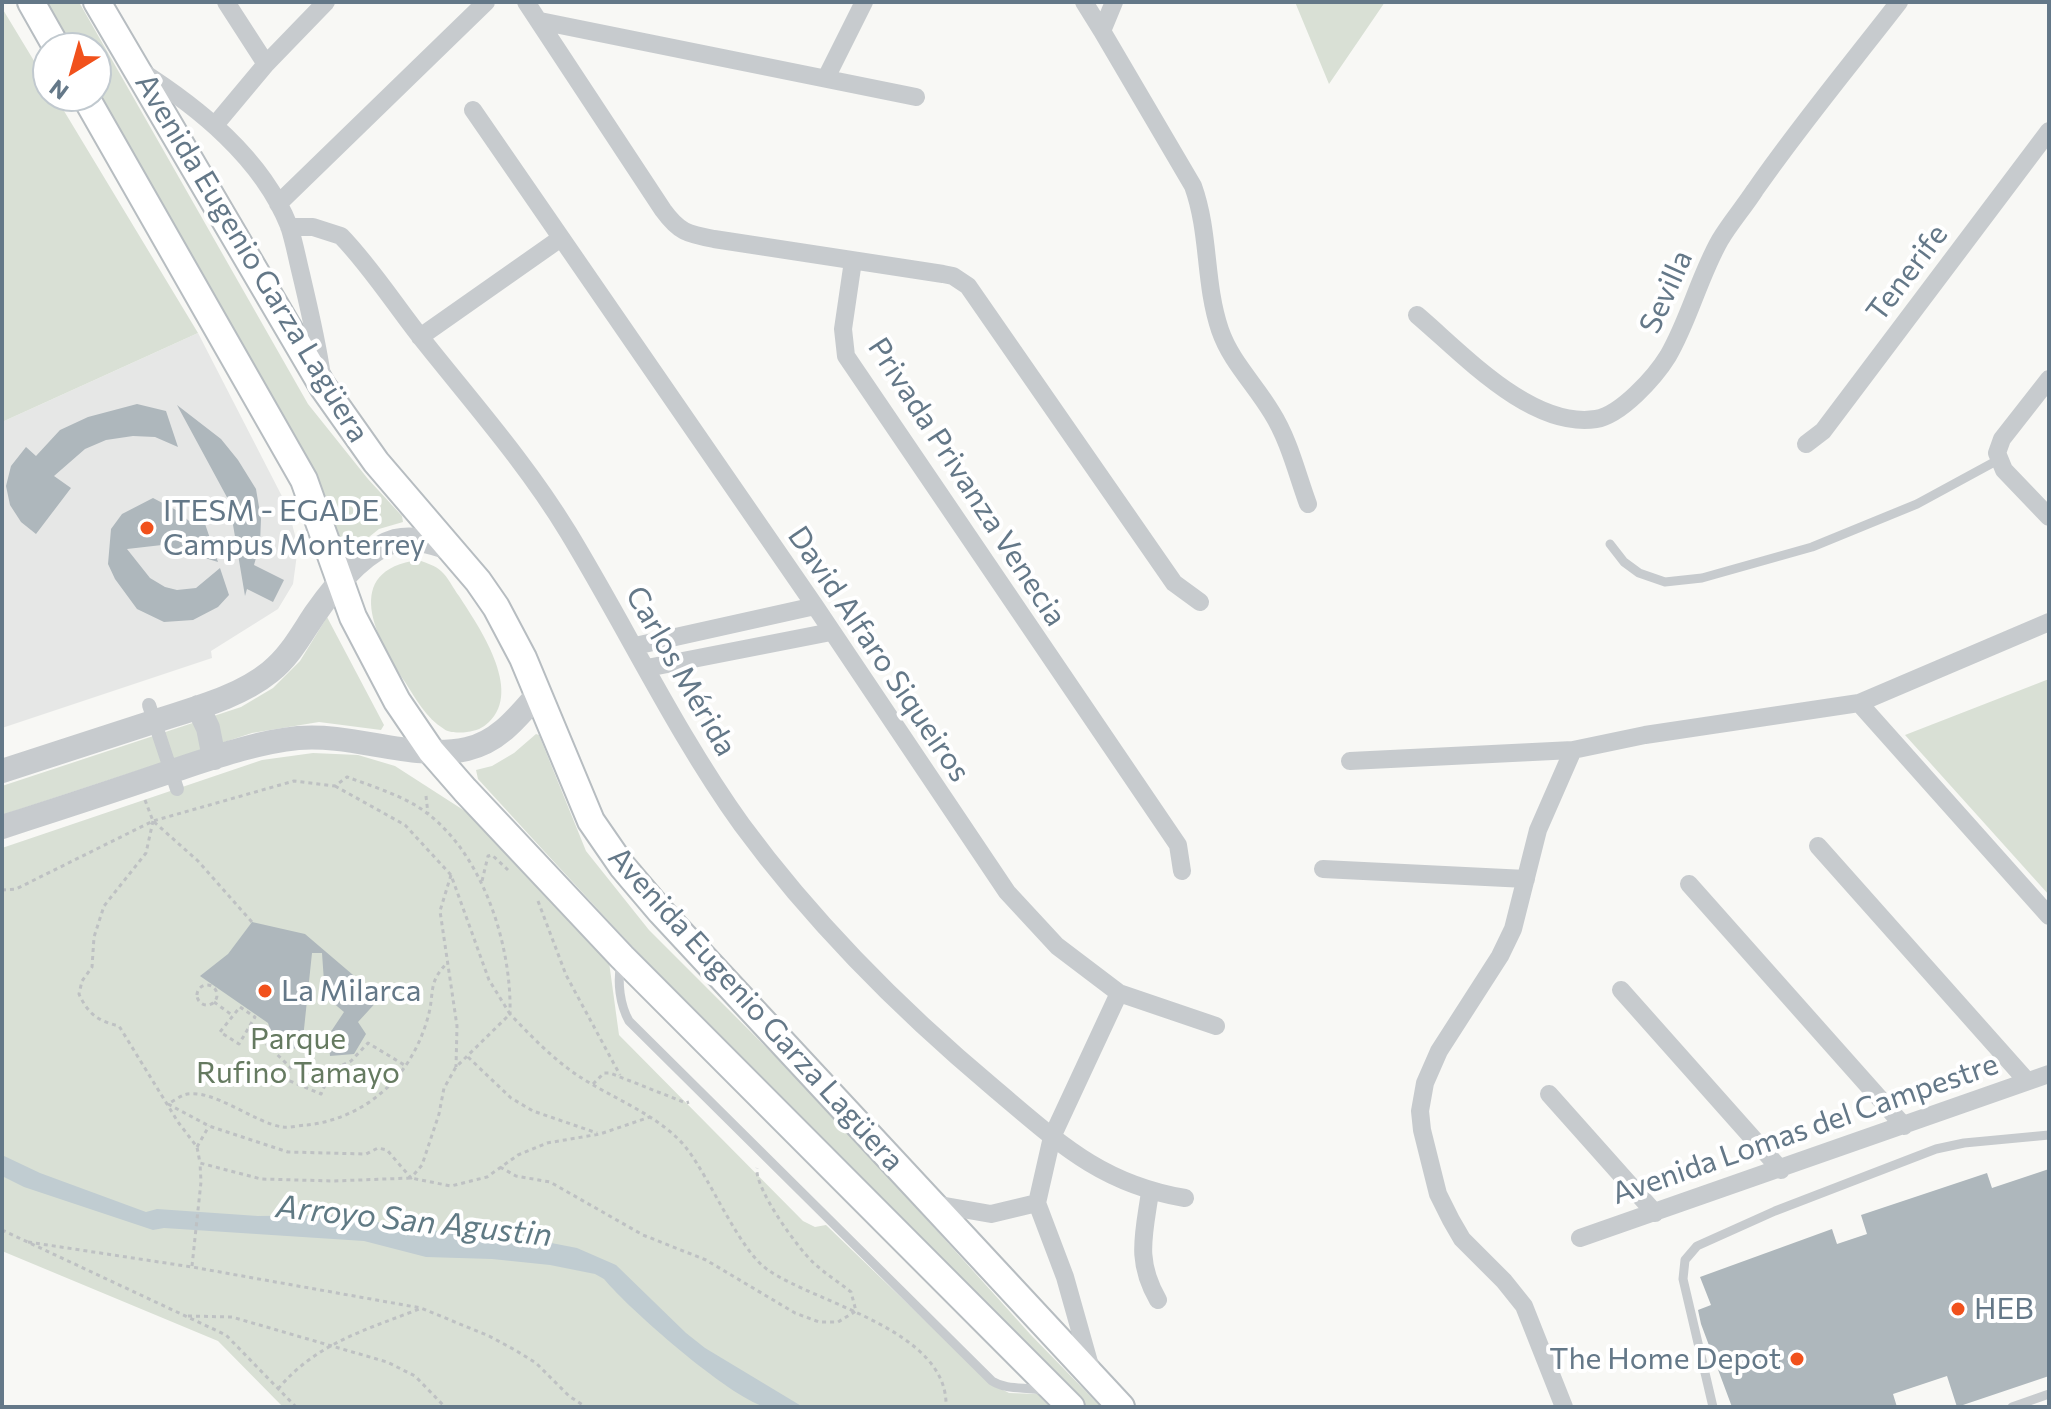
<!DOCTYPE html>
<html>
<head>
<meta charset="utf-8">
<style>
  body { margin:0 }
  #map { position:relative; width:2051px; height:1409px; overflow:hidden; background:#f8f8f5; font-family:Commissioner,sans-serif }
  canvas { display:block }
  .frame { position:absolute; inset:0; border:4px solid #647888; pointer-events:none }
  .north { position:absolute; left:32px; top:32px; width:80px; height:80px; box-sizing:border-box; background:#fff; border:2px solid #c1c9cf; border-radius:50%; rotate:217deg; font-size:22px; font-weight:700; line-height:32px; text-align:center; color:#647888 }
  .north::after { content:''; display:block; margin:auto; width:28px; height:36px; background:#f1511c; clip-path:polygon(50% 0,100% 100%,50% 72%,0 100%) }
</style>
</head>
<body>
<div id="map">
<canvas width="2051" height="1409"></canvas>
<div class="frame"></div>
<div class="north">N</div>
</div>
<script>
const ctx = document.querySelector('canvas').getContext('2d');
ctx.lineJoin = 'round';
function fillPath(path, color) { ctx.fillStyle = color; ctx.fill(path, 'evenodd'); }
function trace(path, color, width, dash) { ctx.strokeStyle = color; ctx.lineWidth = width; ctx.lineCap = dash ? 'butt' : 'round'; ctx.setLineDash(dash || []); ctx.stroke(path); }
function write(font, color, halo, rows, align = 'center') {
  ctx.font = font + ' Commissioner,sans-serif'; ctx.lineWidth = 8; ctx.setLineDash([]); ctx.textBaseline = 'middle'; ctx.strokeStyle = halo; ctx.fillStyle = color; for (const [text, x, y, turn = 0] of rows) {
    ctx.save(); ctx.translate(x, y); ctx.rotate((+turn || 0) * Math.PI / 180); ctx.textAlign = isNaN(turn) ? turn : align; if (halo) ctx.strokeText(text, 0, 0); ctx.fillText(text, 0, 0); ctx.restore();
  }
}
const built = new Path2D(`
  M198,333L288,508L298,547L293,584L278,609L211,651L212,658L2,728V422Z`);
const green = new Path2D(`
  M47,2H79L308,404L368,479L402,516L403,522L379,529L344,557L316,480L96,89V48H73Z
  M1295,2H1385L1329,84Z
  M2,8L48,84V96H55L198,333L2,422Z
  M419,560C426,563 436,566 441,571C448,577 453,588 459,596C479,627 523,690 489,722C483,728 476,731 467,732C460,733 449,733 444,729C426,718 416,699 405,682C376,639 340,570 419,560Z
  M327,617L384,725L381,730L319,722L252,733L2,815V786L241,707L273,688L300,661Z
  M2049,679V895L1905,735Z
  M536,734L539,735L586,851L649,930L821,1102L1030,1334L1101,1407H1086C972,1289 855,1175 739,1058C650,967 564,873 478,779L476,770L492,766L514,753Z
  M313,753L358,755L395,766L468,813L609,962L619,1035L803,1221L815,1227L826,1225L990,1383L1009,1393L1037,1394L1050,1407H283L218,1341L2,1251V848L262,760Z`);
const water = new Path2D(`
  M2,1155L40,1173L146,1212L157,1209L258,1216L330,1215L480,1237L536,1240L577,1248L616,1265L686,1333L705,1348L803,1407C791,1407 776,1409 765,1407C728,1396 630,1310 604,1279L595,1274L550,1265L492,1259L426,1257L364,1241L164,1228L153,1230L24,1187L2,1176Z`);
const building = new Path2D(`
  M137,404L166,411L178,447L155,437L133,436L106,440L85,449L54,476L71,488L36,534L21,522L10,505L6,486L11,466L26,447L36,456L60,430L88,417Z
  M177,405L221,439L238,460L256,489L261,519L260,544L254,565L284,580L273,602L247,589L245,596L229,501Z
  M153,498L176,510L189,521L201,512L218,562L162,545L127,549L150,578L165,587L177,590L196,588L220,568L229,595L218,607L193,620L164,622L137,609L115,579L108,564L111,529L122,514Z
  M252,922L305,934L380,998L358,1022L366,1034L354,1054L330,1056L328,1036L344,1012L325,996L322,953H312L302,1048L277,1050L268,1023L200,976L228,954Z
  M2049,1169V1376L1957,1407L1947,1376L1893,1394L1897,1407H1732L1701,1324L1698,1310L1711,1305L1700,1277L1832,1229L1837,1244L1867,1234L1861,1215L1987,1173L1992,1188Z`);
const path = new Path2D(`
  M335,786L405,825L451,875L489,980L510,1014L456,1067L444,1088L439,1114L422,1165L411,1178L387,1150L378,1148L366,1154L288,1152L209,1126L168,1104C173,1101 179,1097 184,1095C210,1086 256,1124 283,1127C290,1128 300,1125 307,1125C368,1118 412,1075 428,1017C435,992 427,983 448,962
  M426,796L428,814
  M145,800L153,821L198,861L252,922
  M153,821L146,853L104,906L94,937L92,967L82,981L79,994C88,1014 98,1021 119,1026L178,1122L197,1147L200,1163L261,1179L334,1181L411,1178L451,1186L487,1177L518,1155L547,1143L600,1134L650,1117
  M451,875L440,911L457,1026L456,1067
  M482,881L488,856L492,855L508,870
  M2,890L16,889L153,821L294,781L335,786L347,777C369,785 394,793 415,805C480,844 512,942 510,1014C531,1036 552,1058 577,1075C611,1098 662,1116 687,1149C711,1180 739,1250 768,1270C817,1304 949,1330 946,1407
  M538,901L566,975L620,1075
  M197 995a10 10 0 1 1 20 0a10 10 0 1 1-20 0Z
  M214,1002L232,1015
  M240,1007L255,1017L239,1044L220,1032Z
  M249,1027L292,1069L283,1078L321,1094L332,1070L351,1061L368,1043L406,1066
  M468,1057L511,1098L533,1111L597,1133
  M593,1084L604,1073H610L686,1103L689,1102
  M197,1147L209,1126
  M500,1167L516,1176L550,1182L643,1235L706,1260L795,1313L819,1322H838L856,1311L851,1292C840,1283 827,1275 816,1265C800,1252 754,1188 757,1168
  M2,1230L226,1335L296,1407
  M28,1242L192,1267L421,1308L489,1336L515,1350L536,1363L569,1396L586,1407
  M192,1266L201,1182L200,1163
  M188,1316L232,1317L387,1362L415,1376L445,1407
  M278,1389C316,1343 366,1330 419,1309`);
const service = new Path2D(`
  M1610,544L1624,562L1639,573L1665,582L1702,578L1812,547L1917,504L1998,460
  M621,964C617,982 620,1005 629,1021L992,1381C1008,1391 1027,1386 1045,1391
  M1713,1407L1683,1279L1685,1260L1697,1246L1775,1211L1936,1149L1964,1143L2049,1135
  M2012,1407L2049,1394`);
const pedestrian = new Path2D(`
  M149,705L177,789`);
const minor = new Path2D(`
  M226,2L266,64
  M526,2L663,210C679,232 687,234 714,239L943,274L953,276L968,286L1174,583L1200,602
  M1084,2L1102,31
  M1114,2L1102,31L1193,186C1210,233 1204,283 1220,330C1231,362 1255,384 1272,413C1289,440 1297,474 1308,504
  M540,21L916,97
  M138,69C198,107 262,158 289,226C294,241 297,258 301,274C309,308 317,341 322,376
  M826,78L864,2
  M473,110L815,606L1007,892L1057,946L1119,993L1216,1026
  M215,125L266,64L326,2
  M278,204L486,2
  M289,227H313L341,236C371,267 395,305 422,339C472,402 526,463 568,532C627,629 676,733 742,825C814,923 902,1011 995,1089C1058,1142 1101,1184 1185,1198
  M853,261L843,329L846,356L1178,845L1182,871
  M1417,315C1462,353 1531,429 1596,419C1621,415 1655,377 1668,356C1689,320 1699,277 1720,240C1730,223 1744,207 1755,190C1800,125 1851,64 1899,2
  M420,337L561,238
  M2049,379L2002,439L1997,453L2004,470L2049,517
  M1806,444L1823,431L2049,131
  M635,646L815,606
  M647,668L831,632
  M1859,703L2049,916
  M1350,761L1573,750
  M1818,846L2027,1081
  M1323,869L1526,879
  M1689,884L1904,1126
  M1621,990L1781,1170
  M1549,1094L1655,1213
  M1150,1192C1144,1235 1135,1260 1158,1300
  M934,1204L991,1214L1037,1203
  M1580,1238L2049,1074
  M1092,1373L1065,1277L1037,1203L1052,1137L1119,993
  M1564,1407L1524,1306L1504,1281L1462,1239L1451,1220L1438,1194L1422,1130L1420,1111L1425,1083L1439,1051L1500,956L1513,929L1538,830L1573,750L1645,735L1859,703L2049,622`);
const tertiary = new Path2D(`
  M198,707L208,728L214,758
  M2,771C52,755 103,738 153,722C192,709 238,698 270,672C290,656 301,635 315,614C333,588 363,550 395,541C414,537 431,542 449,548
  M2,827C58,809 113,791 169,772C209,759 256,742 298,738C353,733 413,761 467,749C498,742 517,718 537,695`);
const secondary = new Path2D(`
  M31,2L57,48
  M97,2L323,387L376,462L478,581L496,607L523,658L591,821L622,866L661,912L1121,1407
  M85,96L304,480L353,617L397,701L431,751L465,790L622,957L1071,1407`);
const markers = [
  [147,528,8,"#f1511c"],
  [265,991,8,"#f1511c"],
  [1958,1309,8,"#f1511c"],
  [1797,1359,8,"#f1511c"]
];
const streetNames = [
  ["Avenida Eugenio Garza Lagüera",252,258,59],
  ["Tenerife",1907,273,-53],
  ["Sevilla",1666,292,-66],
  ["Privada Privanza Venecia",967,482,57],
  ["David Alfaro Siqueiros",879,654,56],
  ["Carlos Mérida",681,671,60],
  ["Avenida Eugenio Garza Lagüera",756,1009,48],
  ["Avenida Lomas del Campestre",1805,1129,-19]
];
const poiNames = [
  ["ITESM - EGADE",163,511],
  ["Campus Monterrey",163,545],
  ["La Milarca",281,991],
  ["HEB",1974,1309],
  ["The Home Depot",1781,1359,"right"]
];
const parkNames = [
  ["Parque",298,1039],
  ["Rufino Tamayo",298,1073]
];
const waterNames = [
  ["Arroyo San Agustin",414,1221,6]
];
fillPath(built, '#e6e7e6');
fillPath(green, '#d9e0d5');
fillPath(water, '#c0ccd1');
fillPath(building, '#aeb7bc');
trace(secondary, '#b7bdc1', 30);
trace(path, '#bec1c3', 3, [4, 4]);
trace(service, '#c7cbce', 9);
trace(pedestrian, '#c7cbce', 14);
trace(minor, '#c7cbce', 18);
trace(tertiary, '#c7cbce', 24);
trace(secondary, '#fff', 26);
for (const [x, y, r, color] of markers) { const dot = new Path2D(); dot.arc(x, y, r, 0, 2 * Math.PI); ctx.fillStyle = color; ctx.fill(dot); trace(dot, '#fff', 3); }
write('30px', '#647888', '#fff', streetNames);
write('30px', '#647888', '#fff', poiNames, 'left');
write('30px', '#657a60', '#fff', parkNames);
write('italic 32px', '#607a84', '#fff', waterNames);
</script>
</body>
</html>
